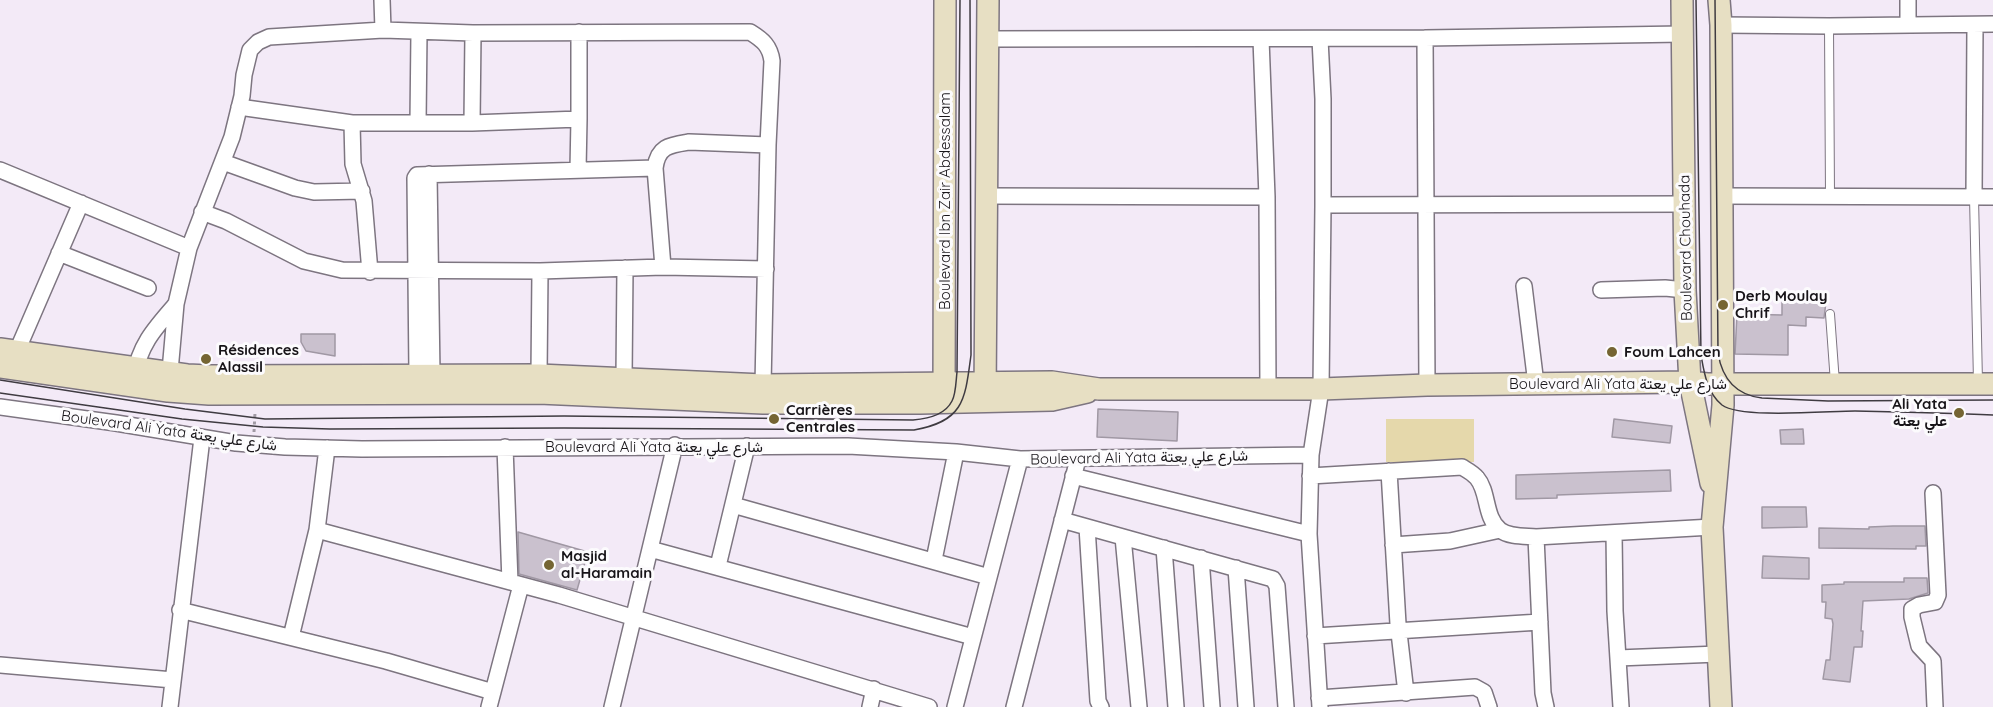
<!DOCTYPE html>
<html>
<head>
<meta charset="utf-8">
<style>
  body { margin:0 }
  canvas { display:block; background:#f3eaf7 }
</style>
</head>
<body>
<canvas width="1993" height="707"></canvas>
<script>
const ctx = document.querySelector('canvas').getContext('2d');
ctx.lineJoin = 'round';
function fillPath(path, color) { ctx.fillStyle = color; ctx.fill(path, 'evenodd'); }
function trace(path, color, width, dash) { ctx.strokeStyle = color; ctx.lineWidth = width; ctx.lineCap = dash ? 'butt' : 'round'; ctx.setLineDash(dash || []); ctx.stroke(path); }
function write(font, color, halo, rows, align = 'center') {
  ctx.font = font + ' Quicksand,Vazirmatn,sans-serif'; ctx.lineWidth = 6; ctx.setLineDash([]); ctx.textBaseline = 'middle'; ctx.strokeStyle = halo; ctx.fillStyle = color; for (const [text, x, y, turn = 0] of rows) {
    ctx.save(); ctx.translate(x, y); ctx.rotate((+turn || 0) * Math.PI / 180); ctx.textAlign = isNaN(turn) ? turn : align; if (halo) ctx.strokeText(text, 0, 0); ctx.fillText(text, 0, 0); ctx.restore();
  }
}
const green = new Path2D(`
  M1386,419H1474V462H1386Z`);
const building = new Path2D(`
  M1782,301L1826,302L1824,318L1806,317V326L1788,325V355L1735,354L1737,314L1782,315Z
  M301,334H335V356L306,351L301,342Z
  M1098,409L1178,412L1177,441L1097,437Z
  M1614,419L1672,426L1670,443L1612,437Z
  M1803,429L1804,444H1781L1780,430Z
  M1670,470L1671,491L1557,495V498L1516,499V475Z
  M1762,507H1806L1807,527L1762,528Z
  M1893,526H1925L1926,546H1916V549L1819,548V528L1869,529V527Z
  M518,532L588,552L577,590L519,574Z
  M1763,556L1809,558V579L1762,578Z
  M1904,578H1927L1928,593L1909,599L1863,601L1861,631H1863L1862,647H1854L1850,682L1823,679L1826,660H1830L1833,624L1832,619L1825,618L1826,602H1822V585L1844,584V582H1904Z`);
const path = new Path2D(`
  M254,432L255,413H257`);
const lane = new Path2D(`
  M1829,26L1830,197
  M1974,197L1978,382
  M1830,314L1835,383`);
const street = new Path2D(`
  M1721,25L1829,26L1993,24
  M1908,25V0
  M383,30L473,33L750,32C763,40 770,46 772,61L768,145L763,385
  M1425,38L1427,385
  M989,39L1425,38L1683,34
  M1261,39L1267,197L1268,389
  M239,107L352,123H472L579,119V32
  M352,123L353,164L364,201L370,272
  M418,123L419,32
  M472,123L473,33
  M223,162L295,188L314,192L362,191
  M0,170L189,248
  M578,170L579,119
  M429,174L432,374
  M988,196L1267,197
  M1722,196L1993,197
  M1974,197L1975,25
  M1323,205L1684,204
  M202,212L226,221L304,261L342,270L540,271L663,267L766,269
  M59,253L148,288
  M663,267L655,168C658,146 670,145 689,142L768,145
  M1524,286L1536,384
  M1601,290L1665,288L1685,290
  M17,351L81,203
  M417,374L415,178L417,175L655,168
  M539,375L540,271
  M134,378C139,345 155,328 176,304
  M624,378L625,268
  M169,382L176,304L189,248L232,137L242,96L244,75L250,50L258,42L269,37L383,30L382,0
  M0,407L116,423L236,443L285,447L362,449L848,446L956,452L1020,459L1311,455
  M505,447L510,582
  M1389,471L1398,624L1406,693
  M1073,476L1309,534
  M1310,476L1462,467C1467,470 1473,473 1477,478C1489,492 1484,517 1500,530C1509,537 1525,536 1536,537L1712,527
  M1933,493L1938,595L1935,602L1919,605L1912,609V617L1919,646L1933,661L1935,707
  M733,505L989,577
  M1062,520L1273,579L1277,586L1286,707
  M1087,527L1098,701L1101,707
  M317,530L559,595L929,707
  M1614,533L1615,611L1621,707
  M1123,537L1139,707
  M1536,537L1543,693L1546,707
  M1393,545L1450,541L1500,530
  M1164,548L1176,707
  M650,549L973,637
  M1201,558L1212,707
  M934,560L956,452
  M718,566L747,446
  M1236,568L1246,707
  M180,610L386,661L493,692
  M1315,636L1540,622
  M291,637L317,530L327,448
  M1618,658L1718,654
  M0,665L173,680
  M1319,698L1475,687L1484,692L1489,707
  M170,707L202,438
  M489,707L521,585
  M612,707L675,445
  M870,707L874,689
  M955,707L1020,459
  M1014,707L1078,459
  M1320,707L1309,534L1311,455L1321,389L1323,205V99L1320,39`);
const secondary = new Path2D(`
  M1682,0L1685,290L1690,382L1711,483
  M1719,0L1721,25L1723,405L1712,527L1721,707
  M0,349L187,375L209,376L539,375L763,385L1052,382L1099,389H1321L1427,385L1690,382L1707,384H1993
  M0,367L168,391L209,394L539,393L763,403H920L1052,400L1087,392
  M985,397L988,0
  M944,398L945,0`);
const tram = new Path2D(`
  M1696,0L1701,355C1704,372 1707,393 1722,405C1741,419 1828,411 1855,411C1901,412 1947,413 1993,415
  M1715,0L1718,353C1722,378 1735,395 1762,398L1828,401L1993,400
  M0,380L185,409L265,419L564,416L913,420C926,419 945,415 952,401C956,394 956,380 957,372L960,0
  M0,393L182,419L263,427L330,429L564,428L914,430C964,421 965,400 971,355L970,0`);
const markers = [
  [1723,305,6,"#756533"],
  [1612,352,6,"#756533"],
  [206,359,6,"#756533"],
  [1959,413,6,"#756533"],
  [774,419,6,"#756533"],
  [549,565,6,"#756533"]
];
const streetNames = [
  ["Boulevard Ibn Zair Abdessalam",945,201,-90],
  ["Boulevard Chouhada",1686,248,-91],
  ["Boulevard Ali Yata شارع علي يعتة",1618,384],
  ["Boulevard Ali Yata شارع علي يعتة",169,431,8],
  ["Boulevard Ali Yata شارع علي يعتة",654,447],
  ["Boulevard Ali Yata شارع علي يعتة",1139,458,-1]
];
const poiNames = [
  ["Derb Moulay",1735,296],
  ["Chrif",1735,313],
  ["Résidences",218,350],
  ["Alassil",218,367],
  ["Foum Lahcen",1624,352],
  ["Ali Yata",1947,404,"right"],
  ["علي يعتة",1947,421,"right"],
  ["Carrières",786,410],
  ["Centrales",786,427],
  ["Masjid",561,556],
  ["al-Haramain",561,573]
];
fillPath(green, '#e5d8ab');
fillPath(building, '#cac1ce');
trace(building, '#a098a4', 1.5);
trace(lane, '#7d7580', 10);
trace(street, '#7d7580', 18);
trace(secondary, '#7d7580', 24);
trace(path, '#a19aa4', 3, [3, 4.5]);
trace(lane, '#fff', 8);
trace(street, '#fff', 15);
trace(secondary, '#e7dfc3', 21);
trace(tram, '#3f3b41', 1.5);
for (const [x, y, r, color] of markers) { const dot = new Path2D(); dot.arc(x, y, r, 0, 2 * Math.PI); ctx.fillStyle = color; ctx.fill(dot); trace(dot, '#fcfbfd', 2); }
write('15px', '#171418', '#fcfbfd', streetNames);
write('bold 15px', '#171418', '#fcfbfd', poiNames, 'left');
</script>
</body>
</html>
